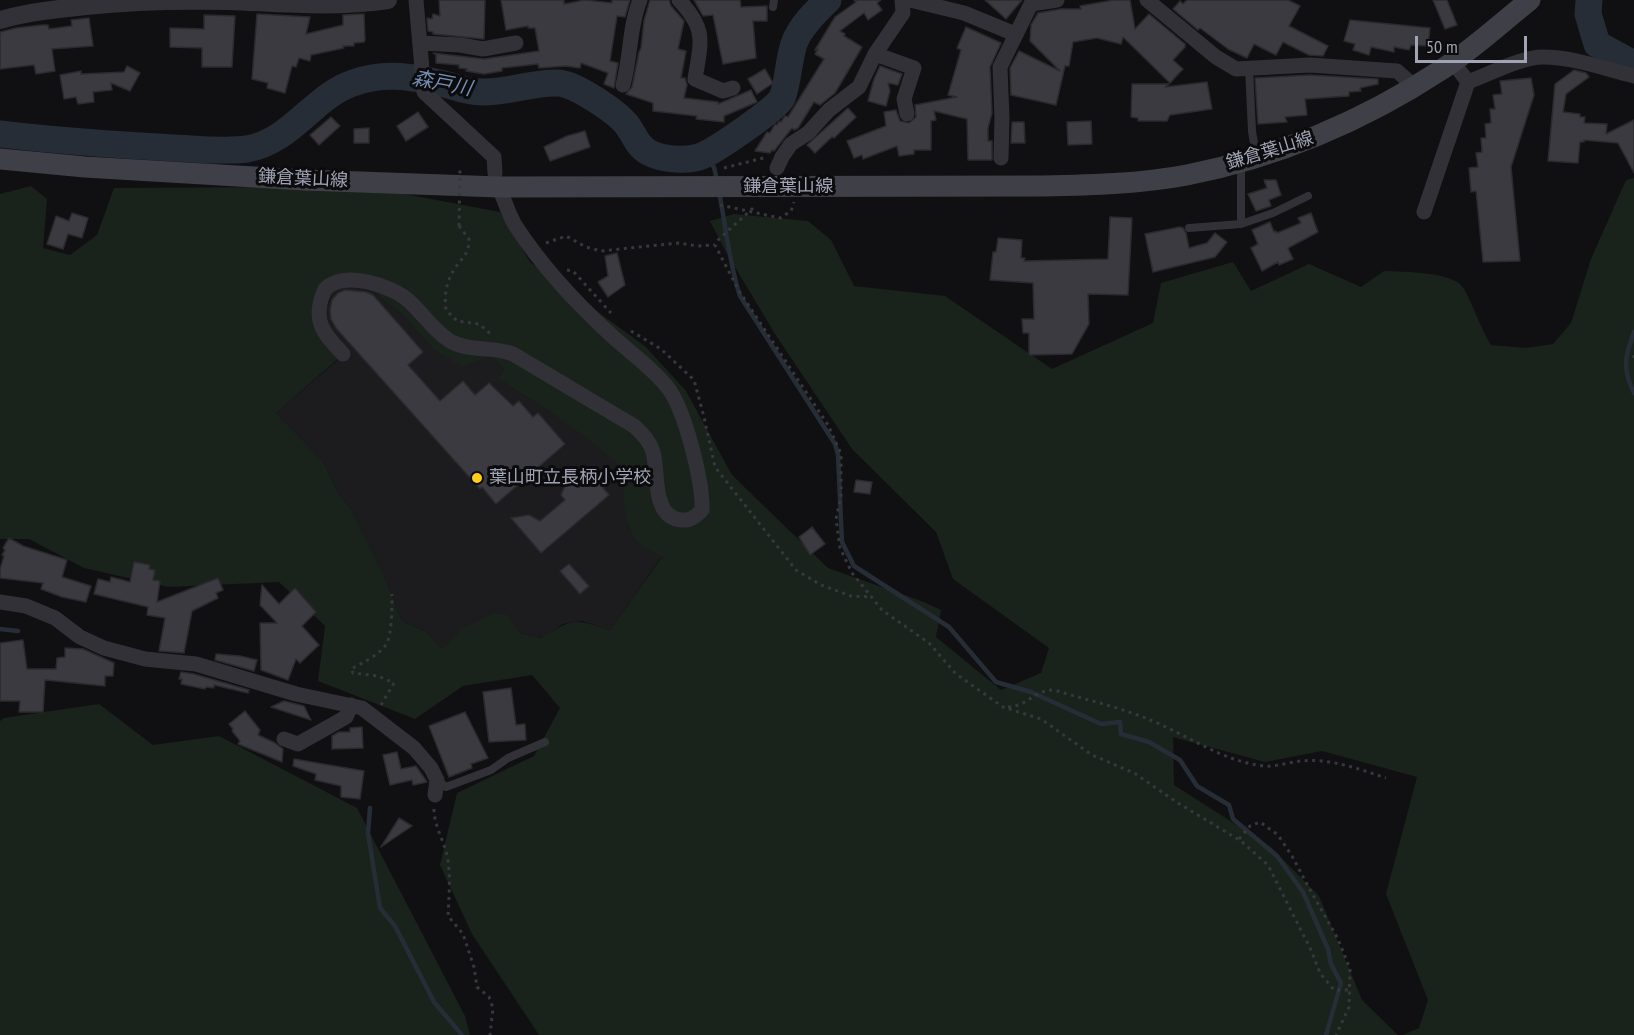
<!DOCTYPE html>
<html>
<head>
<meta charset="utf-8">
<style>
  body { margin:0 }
  #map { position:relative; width:1634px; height:1035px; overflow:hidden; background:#101012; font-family:"PT Sans Narrow",sans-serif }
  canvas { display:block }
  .scale { position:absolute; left:1415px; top:36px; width:112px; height:27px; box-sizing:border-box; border:3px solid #a0a4b4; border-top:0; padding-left:8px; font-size:18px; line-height:21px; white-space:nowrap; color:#a0a4b4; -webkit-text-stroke:4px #0c0b0d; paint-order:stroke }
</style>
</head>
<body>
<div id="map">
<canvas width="1634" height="1035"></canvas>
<div class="scale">50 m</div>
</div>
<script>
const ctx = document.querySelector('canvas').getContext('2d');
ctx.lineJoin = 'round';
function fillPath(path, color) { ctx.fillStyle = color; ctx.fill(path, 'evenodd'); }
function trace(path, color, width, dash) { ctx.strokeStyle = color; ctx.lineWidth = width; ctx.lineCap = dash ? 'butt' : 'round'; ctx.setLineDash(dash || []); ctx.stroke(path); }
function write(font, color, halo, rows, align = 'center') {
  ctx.font = font + ' "PT Sans Narrow","Noto Sans JP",sans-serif'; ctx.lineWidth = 6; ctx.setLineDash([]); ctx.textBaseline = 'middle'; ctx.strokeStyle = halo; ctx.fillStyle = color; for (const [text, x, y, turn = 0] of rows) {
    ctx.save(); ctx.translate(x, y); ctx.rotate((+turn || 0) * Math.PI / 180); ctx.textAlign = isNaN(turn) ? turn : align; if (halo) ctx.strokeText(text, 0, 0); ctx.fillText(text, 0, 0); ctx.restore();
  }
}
const built = new Path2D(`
  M354,287L374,292L404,316L434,350L462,365L492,356L504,370L497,378L572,426L604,451L622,467L624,499L629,528L639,543L662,556L610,630L582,621L563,624L543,638L520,633L508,615L461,630L442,649L428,633L402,621L384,575L351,509L336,489L323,461L276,413L347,352L329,327L324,311L332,296L340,288Z`);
const green = new Path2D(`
  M1634,178V1035H1403L1419,1028L1428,1000L1386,894L1417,777L1322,751L1265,762L1173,737L1174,785L1271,847L1319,896L1362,1000L1398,1035H539L472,934L440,865L457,793L534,756L560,708L532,675L463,686L415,719L318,681L325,626L279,582L168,587L84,568L29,539H0V194L31,186L47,199L43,248L70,255L97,235L114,188L302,187L405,194L500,212L530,262L646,347L686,391L732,475L828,568L924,602L941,610L936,637L1001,690L1041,673L1049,648L953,579L936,532L852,449L775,334L726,252L710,221L734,214L808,221L831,240L854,286L945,296L1052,369L1153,323L1161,283L1233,262L1251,291L1309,264L1361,287L1384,271C1404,272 1454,271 1464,289C1474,307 1480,327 1491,345L1526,348L1553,344L1571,323L1591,259L1626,180ZM354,287L374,292L404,316L434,350L462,366L492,356L504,370L497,378C540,406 585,432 622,468C624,491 621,523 638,542C643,548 655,552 662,557L610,630C576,619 573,617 542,638L520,633L508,615L493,613L461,630L442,649L428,633L402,621L384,575L351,509L336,489L323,461L276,413L347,351L329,327L324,311C332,294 334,289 354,287Z
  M99,704L153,745L219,736L357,808L465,1016L470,1035H0V721L4,718Z`);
const stream = new Path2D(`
  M703,156L714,167L717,181
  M719,192C726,227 729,263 740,296L835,444L838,455L842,542L854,566L949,627L996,682L1031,692L1101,724L1120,722L1121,734L1149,742L1180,760L1197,786L1229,805L1233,819L1277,856L1303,892L1328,949L1331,964L1341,983L1326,1035
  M1634,332C1625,356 1622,369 1634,393
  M0,629L18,631
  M370,808L368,833L380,908L395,926L434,1002L462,1035`);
const river = new Path2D(`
  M1589,0L1588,14L1597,44L1634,64
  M0,134C58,141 116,145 174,148C197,149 223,152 247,149C292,141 314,96 353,83C385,71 415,77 448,85C458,88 470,92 481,92C507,93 532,82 558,83C574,83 617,112 627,125C634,134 637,146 648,152C662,160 689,162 704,155C717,149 778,108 782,98C789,80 788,59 795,41C802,25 815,12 828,0`);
const building = new Path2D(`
  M439,0H485L484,39L433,34V32L428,31L427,18L432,19L433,14L440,16Z
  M501,0H564V4L585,0L612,3V0H630L625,17L617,16L610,61L618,63L614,88L604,84L608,73L581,63L580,68L566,66L539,68L538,64L502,68V71L484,74L466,71L467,69L459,68V65L436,63V55L433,53L484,59L539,51L535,28H528V26L506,30Z
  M650,0H669L671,6L684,21L678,49L686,51L681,78H685L687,85L684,98L718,102V104L751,90L757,102L724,116V122L696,119L697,116L653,111V103L626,94L632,87L639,52L641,48L644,21Z
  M694,0H740L741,7L767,6V21H753L756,58L723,64L713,15L703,16Z
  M854,0H881L877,3L882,10L868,20L864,13L840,31L845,34L844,36L862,47L835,93L820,105L814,102L798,128L794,130L792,128L774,151L772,150L770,153L755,151L767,132L770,133L775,124L777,125L779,121L781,122L785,116L788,117L824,59L815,54L818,49L815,50L835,17L856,2Z
  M985,0H1022L1006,19Z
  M1114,0H1130L1135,29L1149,14L1185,44V47L1173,60L1183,69L1170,83L1123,37L1121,44L1097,38L1073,42L1069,66H1065L1056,105L1011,95L1010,68L1019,51L1060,71L1030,41L1031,25L1038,13L1061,9H1081L1080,6Z
  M1187,0H1288L1300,6L1289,26L1328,46L1323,56L1309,55L1283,42L1276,55L1254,44L1247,58L1228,49L1200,28L1198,30L1173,9L1180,1L1183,4Z
  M1433,0H1447L1457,25L1445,29Z
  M257,14L310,17L306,34L343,25V15L364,14L365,40L364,42L354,43V46H343L344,48L311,55L310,61L299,58L296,67L292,66L285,93L267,88L268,83L252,79Z
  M204,15L235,16L232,67H202V48L170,47V28L204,29Z
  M89,18L93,46L52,49L55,71L36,74L34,65L0,69V32L16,28L42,25H48L49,29L72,26L71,20Z
  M1350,20L1430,28L1428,46L1411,45L1409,50L1394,47V52L1371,47L1369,55L1353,50L1355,44L1344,41Z
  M966,27L1001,43L990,67L992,113L988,128V141H992V160H968L967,119L934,111L936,120L931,121V150H914V154L899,156L897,146L863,159L862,155L854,158L847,141L886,126L884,112L896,110L900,121L909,123L916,117L915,105L957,97L948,95L961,50L957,48Z
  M127,66L140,73L130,91L111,83L112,90L93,92L94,102L78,104L76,97L64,99L60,75L81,71V74L124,72Z
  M880,66L902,74L898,85L888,83L890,91L886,106L868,101L874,79Z
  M765,69L773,83L757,94L748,79Z
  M1574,70L1586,73L1589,77L1566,94L1563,112L1580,114V117H1585L1584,123L1607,124L1606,134L1634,120V173L1618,143L1584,140V142H1580L1578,163L1548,161L1555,84Z
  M1310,75L1378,79V84L1360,88L1361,91L1349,92V96L1305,99L1307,115L1285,117L1287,122L1258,124L1255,78Z
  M1531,78L1534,95L1511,167L1520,261L1483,262L1476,191L1471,192L1469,168L1478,167L1476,153L1482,152L1481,138H1486L1485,124L1491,123L1490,109H1495L1493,95L1502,94L1500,81Z
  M1207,82L1212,109L1170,115L1167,121H1138V118L1131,117L1132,84H1169L1165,87Z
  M848,108L856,117L834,138L832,137L815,153L807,145Z
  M418,112L428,127L406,141L397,126Z
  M331,117L340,126L319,145L310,135Z
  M1091,121L1092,144L1068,145L1067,122Z
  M1012,122H1024L1025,143H1011Z
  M369,128V143H354V129Z
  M585,131L590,147L550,161L544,147L567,136Z
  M1264,180H1276L1281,195L1269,200L1271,206L1256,211L1248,194L1267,188Z
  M72,213L88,218L82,238L68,234L63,249L47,244L56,216L69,221Z
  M1311,213L1318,232L1288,248L1293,259L1279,265L1278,262L1262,271L1251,248L1258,244L1252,230L1270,222L1274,232L1276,231L1277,233L1301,223L1298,218Z
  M1110,217L1132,218L1128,295L1088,294L1089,324L1072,354L1029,355V333H1023L1022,319H1034L1033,283L990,280L993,252H996L998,238L1022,240L1021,258H1025L1024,261L1108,259Z
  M1180,227L1183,228L1186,233L1189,248L1207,243L1215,233L1227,242L1215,257L1153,272L1145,234Z
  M617,253L625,285L608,297L598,282L608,276L605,256Z
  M345,290L366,292L373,295L423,352L408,365L440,401L463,381L475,395L489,383L513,406L519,401L533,417L538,413L565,444L496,504L482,487L480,489L336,328L331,319L330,310L332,300L338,293Z
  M622,471L603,488L609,495L541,553L511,518L529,515L540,521L565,500L561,495L569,476L579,487L596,472L598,474Z
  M856,480L872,482L870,494L854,492Z
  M812,527L825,544L810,555L799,537Z
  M9,538L23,546L67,560L62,577L91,586L86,602L62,597L41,589L43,583L0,578V569L4,556L2,555L5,550L3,548Z
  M134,562L150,565L149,569L155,570L153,580L160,581L157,602L218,578L223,590L216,593L218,598L192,611L184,653L159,651L165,618L147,615L148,607L94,594L98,579L110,582L111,577L130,582Z
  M569,564L589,586L580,594L560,571Z
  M262,585L279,604L295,588L316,612L302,626L319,645L300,663L296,659L288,680L261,670L260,623H277L260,605Z
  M23,640L27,669H56L57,658L65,657V648L83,649L114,663L113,676H105V686L45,680L43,712H19L20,701H0V643Z
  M216,654L240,656L257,660L254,671L215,660Z
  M181,672L194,674L249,690L248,693L214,685V688L206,687L205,689L181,684L182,679H179Z
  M511,688L516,725L525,724L526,740L489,742L483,692Z
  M284,701L304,706L311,720L271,707Z
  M245,711L260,730L258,735L275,743L283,749L282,762L238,744L240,741L232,731L233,729L229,724Z
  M465,712L488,758L471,764L472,768L449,777L429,726Z
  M362,727L363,748L332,749V736L339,732H350V728Z
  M397,752L401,769L416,766L427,782L413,785L412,780L390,785L383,755Z
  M294,759L364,771L360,799L341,797V786L315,780L316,774L293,766Z
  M399,818L412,826L381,847Z`);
const path = new Path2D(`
  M724,168L767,157
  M720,205L780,218L791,211L794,202
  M753,208L719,239L715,245L739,291L828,425L841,454V496L836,519L840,548L852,573L882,610L929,643L956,674L1003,707L1041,719L1092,755L1134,773L1178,803L1241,841L1268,865L1311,950L1320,973L1334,990H1349
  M459,226L469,239C469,255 463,256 455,268C446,282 444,295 446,310L457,321L479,324L492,335
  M546,243L566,236L586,247L601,251L678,243L698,246L715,245
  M567,270L573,271L611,313
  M631,331L661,349L694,380L704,417L715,467L796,570L821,585L851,596L872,597
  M1634,355V359
  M381,705L394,683L378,676L353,673L351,669C362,663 380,655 387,643C392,632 392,607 392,594
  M1008,707C1029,706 1033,690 1054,690C1086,700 1120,707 1150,720C1188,735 1223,762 1265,766C1276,767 1289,762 1301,761C1330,758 1359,769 1386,778
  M434,809C434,825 443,839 447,855C451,874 449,896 448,916L463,934L474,967L477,987L489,997L493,1008L490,1035
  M1239,839L1250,826L1260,822L1278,835L1292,856L1309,888L1338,939L1350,969L1349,1007L1336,1035`);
const service = new Path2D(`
  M773,7L774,0
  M1249,68L1252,131L1256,156
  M1241,163V224L1273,213L1308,196
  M1189,228L1241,224
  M437,780L446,787L491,770L508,758L545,742`);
const minor = new Path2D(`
  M416,0L424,92L494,157L495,173
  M679,0C707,30 701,41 695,79L723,91L733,88
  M910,0L964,13L1015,34
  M1147,0L1216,57L1236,69L1310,65L1397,71L1414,86
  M421,43L460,45L483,49L516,43
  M875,54L914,68L904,99L907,114
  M1468,82C1490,74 1521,57 1543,57C1574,57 1605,69 1634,76
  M623,85C631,57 629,27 640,0
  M1001,158L1002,118L1000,67L1031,4L1057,0
  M777,168L782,157L791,144L808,133L829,110L859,87L875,54L903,13L902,0
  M1424,212L1468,82L1453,62
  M343,354C323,333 311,320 325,289C344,270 392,285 410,302C423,314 434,331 450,341C469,352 493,346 513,354L634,426C642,433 650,441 653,452C659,473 651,518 682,520C691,521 696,516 702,510C703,482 685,410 668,388C652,367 630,353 611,335C576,303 541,265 515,225C508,213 504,199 499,187
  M0,602L26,606L55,618L80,637L104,648L145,659L196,664L296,694L362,708L414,748L431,768L437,780L435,795
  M284,739L298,744L346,717L351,705`);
const tertiary = new Path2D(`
  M0,20C28,12 57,9 86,6C133,1 180,0 228,1C282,3 334,8 388,0`);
const secondary = new Path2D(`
  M0,159L85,167L305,180L499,187L1042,186C1090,185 1139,184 1187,175C1278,157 1363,121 1441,70C1472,50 1501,23 1530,0`);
const pathBridge = new Path2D(`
  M459,226L460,167`);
const markers = [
  [477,478,6,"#ffce1b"]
];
const streetNames = [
  ["鎌倉葉山線",1270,151,-17],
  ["鎌倉葉山線",303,179,3],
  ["鎌倉葉山線",788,187]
];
const poiNames = [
  ["葉山町立長柄小学校",489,478]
];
const waterNames = [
  ["森戸川",442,84,11]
];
fillPath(built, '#1c1c1f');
fillPath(green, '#1a221c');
trace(stream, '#262d36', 4.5);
trace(river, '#262d36', 27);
fillPath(building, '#3a3a40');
trace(building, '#2b2a2e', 1.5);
trace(path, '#37383e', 3, [3, 4.5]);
trace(service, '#313137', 8);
trace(minor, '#313137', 15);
trace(tertiary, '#313137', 18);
trace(secondary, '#3f4047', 21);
trace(pathBridge, '#37383e', 3, [3, 4.5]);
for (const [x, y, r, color] of markers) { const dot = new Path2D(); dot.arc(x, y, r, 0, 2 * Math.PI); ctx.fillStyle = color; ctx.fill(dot); trace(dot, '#0c0b0d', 2); }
write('18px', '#a0a4b4', '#0c0b0d', streetNames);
write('18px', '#a0a4b4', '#0c0b0d', poiNames, 'left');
write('italic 20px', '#748eb3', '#0c0b0d', waterNames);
</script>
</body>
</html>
